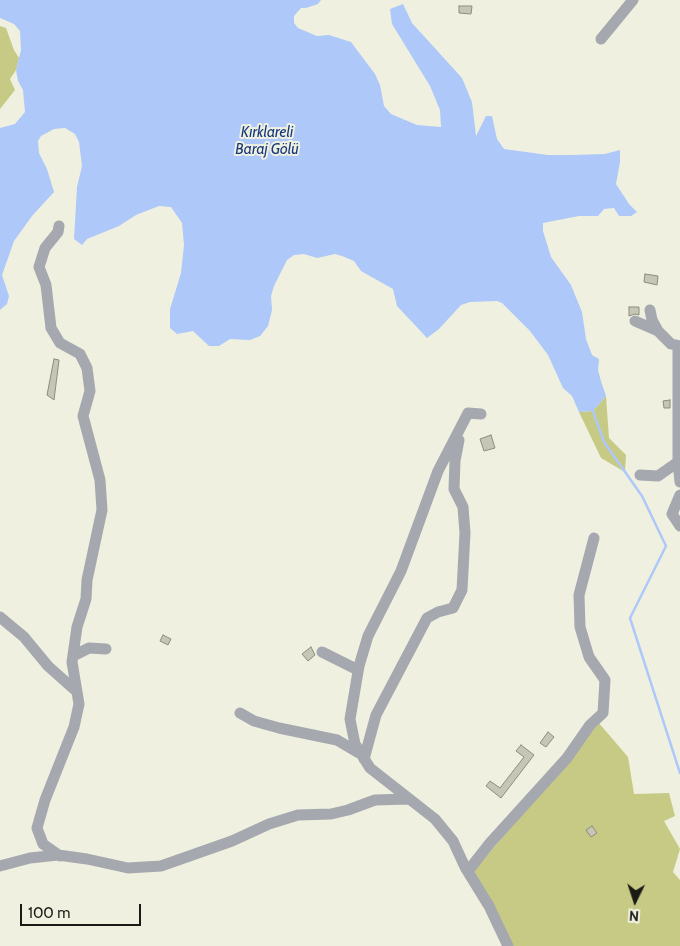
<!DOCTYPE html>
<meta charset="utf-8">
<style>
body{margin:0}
#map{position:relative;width:680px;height:946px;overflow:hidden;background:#eff0e0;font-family:Cabin,sans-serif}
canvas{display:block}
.north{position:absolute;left:610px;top:876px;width:50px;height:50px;-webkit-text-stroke:4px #eff0e0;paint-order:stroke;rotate:184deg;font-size:14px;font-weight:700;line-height:20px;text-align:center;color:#1b1b16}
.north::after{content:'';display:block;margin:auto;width:18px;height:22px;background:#1b1b16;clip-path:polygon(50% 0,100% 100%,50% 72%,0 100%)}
.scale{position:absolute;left:20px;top:904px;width:121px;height:22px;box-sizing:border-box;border:2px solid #1b1b16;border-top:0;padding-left:6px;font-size:15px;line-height:18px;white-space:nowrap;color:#1b1b16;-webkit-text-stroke:4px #eff0e0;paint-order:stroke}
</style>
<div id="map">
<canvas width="680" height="946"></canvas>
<div class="north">N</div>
<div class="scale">100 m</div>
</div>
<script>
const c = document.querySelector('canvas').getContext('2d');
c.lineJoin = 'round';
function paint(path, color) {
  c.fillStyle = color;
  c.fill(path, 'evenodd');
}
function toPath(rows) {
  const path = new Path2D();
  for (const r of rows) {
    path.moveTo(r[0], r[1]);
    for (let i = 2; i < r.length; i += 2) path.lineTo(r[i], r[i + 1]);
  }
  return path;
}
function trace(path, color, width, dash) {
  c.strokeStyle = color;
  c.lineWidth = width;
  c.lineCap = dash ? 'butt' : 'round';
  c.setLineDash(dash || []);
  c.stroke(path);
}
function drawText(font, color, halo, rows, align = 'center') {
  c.font = font + ' Cabin,sans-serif';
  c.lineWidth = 4;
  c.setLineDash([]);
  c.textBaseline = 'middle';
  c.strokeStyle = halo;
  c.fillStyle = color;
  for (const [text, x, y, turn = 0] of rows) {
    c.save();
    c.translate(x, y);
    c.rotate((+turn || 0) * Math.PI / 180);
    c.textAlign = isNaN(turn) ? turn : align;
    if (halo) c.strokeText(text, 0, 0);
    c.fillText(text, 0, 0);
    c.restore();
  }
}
const green = toPath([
 [0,26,6,28,14,50,19,58,16,70,10,79,15,90,0,109],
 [606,396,609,438,626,455,625,472,601,458,579,412,593,411],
 [598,722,628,757,634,794,669,793,675,816,664,821,680,849,673,872,680,880,680,946,512,946,474,871]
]);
const water = toPath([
 [0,0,321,0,318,4,306,8,301,8,294,16,294,23,298,28,317,36,329,35,351,42,375,74,380,85,384,106,391,114,417,125,441,127,440,110,430,86,392,24,390,9,403,4,412,23,462,78,472,102,476,136,486,116,492,116,497,139,504,149,548,155,571,155,605,154,620,150,620,162,616,184,629,204,637,212,631,216,619,216,614,208,604,209,598,216,579,216,543,223,543,231,551,257,571,285,582,312,586,339,592,355,599,359,598,370,601,381,606,396,593,411,579,412,572,396,563,388,548,355,530,331,502,303,497,301,470,302,461,305,439,329,427,338,397,306,393,289,361,271,354,261,342,256,335,254,317,258,304,254,294,255,287,260,274,286,271,296,272,310,268,326,260,336,250,340,230,339,219,346,209,346,193,331,177,334,170,328,170,309,181,273,184,245,182,223,171,207,159,206,136,215,119,226,87,239,82,245,74,239,77,187,82,166,79,142,75,134,65,128,54,129,41,136,38,141,39,153,47,169,54,192,32,216,14,241,2,275,9,296,7,304,0,310,0,128,15,124,25,112,23,90,18,81,16,70,21,50,20,31,14,24,0,18]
]);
const stream = toPath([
 [593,411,604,442,642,496,666,546,630,618,680,773]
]);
const building = toPath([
 [459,6,472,6,471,14,459,13,459,6],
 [645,274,658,276,657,285,644,282,645,274],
 [629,307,639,307,639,315,635,314,629,316,629,307],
 [54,359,59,360,54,400,47,395,54,359],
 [670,400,670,408,664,408,663,401,670,400],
 [491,435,495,448,484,451,480,439,491,435],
 [163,635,171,639,168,645,160,641,163,635],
 [311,647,315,655,308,661,302,654,311,647],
 [548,732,554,737,546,747,540,743,548,732],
 [521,745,534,755,501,798,486,786,490,781,500,788,524,757,516,751,521,745],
 [592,826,597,833,591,837,586,830,592,826]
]);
const minor = toPath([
 [601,39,633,0],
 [59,226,58,232,45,248,39,267,46,285,51,328,60,343,80,354,87,368,90,391,83,416,100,480,102,510,87,580,86,599,77,627,72,662,79,704,74,727,45,800,37,828,43,844,60,856],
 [650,310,652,320,658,331],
 [635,321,658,331,671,344,680,346],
 [678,346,678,462,680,482],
 [481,414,468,413,438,471,401,571,368,636,359,666,350,719,355,744,370,768,435,819,453,841,465,867,489,906,508,946],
 [640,475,658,476,678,462],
 [680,495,672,514,680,526],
 [0,617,24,637,48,666,76,691],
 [322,652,358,670],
 [73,656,89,648,106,649],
 [240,713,254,721,279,728,337,740,359,753],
 [364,759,376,715,427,618,438,612,453,608,462,590,465,533,463,507,454,489,455,461,459,440],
 [0,866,30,858,58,855,87,859,128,868,161,866,232,841,269,824,298,815,331,814,348,810,375,800,408,799],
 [468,871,490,843,567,758,590,725,603,713,605,680,589,657,580,627,579,595,594,538]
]);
const waterNames = [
 ["Kırklareli",267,133],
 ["Baraj Gölü",267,150]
];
paint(green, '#c7ca85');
paint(water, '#aec8f9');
trace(stream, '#aec8f9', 2.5);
paint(building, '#c5c6b6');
trace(building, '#8c8d7e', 1);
trace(minor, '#a5a8ae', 11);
drawText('italic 15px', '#15377b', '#eff0e0', waterNames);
</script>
